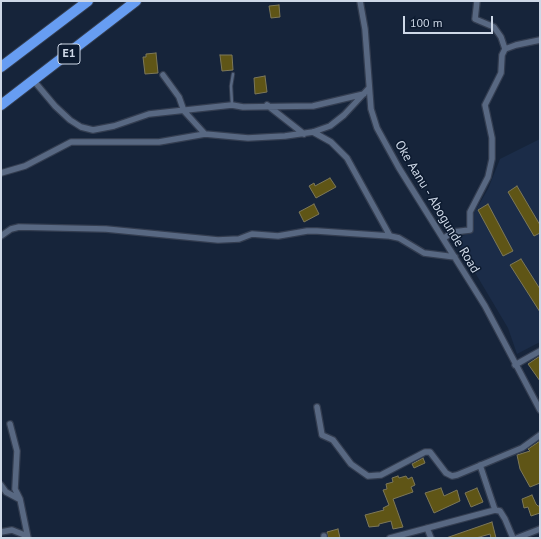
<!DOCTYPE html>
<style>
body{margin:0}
#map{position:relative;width:541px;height:539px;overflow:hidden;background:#16243a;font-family:"PT Sans",sans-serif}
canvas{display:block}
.frame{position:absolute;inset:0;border:2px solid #ced8e7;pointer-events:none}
.scale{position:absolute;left:403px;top:16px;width:90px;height:18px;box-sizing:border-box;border:2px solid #ced8e7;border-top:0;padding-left:5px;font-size:12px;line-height:14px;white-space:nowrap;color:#ced8e7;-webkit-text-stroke:3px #0c1a2f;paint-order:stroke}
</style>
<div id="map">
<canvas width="541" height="539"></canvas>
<div class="frame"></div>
<div class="scale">100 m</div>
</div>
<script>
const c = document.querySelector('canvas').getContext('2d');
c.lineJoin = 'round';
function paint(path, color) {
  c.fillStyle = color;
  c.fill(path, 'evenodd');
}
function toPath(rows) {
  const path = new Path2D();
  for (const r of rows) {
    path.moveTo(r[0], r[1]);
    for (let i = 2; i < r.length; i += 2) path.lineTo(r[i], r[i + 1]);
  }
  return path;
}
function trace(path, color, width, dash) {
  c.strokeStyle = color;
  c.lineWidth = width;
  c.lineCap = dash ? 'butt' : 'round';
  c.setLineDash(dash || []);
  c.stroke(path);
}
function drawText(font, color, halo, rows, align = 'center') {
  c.font = font + ' "PT Sans",sans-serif';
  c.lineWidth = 3;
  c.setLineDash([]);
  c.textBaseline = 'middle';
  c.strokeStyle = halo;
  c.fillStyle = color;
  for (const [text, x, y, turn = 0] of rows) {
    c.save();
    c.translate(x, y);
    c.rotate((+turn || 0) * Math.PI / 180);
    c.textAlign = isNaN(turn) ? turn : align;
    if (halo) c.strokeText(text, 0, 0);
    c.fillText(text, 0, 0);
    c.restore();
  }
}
const built = toPath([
 [540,139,540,342,517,354,508,328,455,239,472,232,474,213,488,189,500,159]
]);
const building = toPath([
 [279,5,280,17,271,18,269,6,279,5],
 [156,53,158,73,145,74,143,57,146,57,146,54,156,53],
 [220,55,232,55,233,70,222,71,220,55],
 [265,76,267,92,255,94,254,78,265,76],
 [330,178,336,187,316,198,309,186,314,183,315,186,330,178],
 [517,186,540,225,540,233,534,236,508,192,517,186],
 [314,204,319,214,304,222,299,212,314,204],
 [488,204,513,251,503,256,478,210,488,204],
 [521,259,540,289,540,312,510,265,521,259],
 [540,356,540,381,528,364,540,356],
 [540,441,540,483,530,487,520,469,517,455,530,451,528,449,540,441],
 [423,458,425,463,414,468,412,464,423,458],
 [398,476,399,478,406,476,408,479,412,477,415,485,411,487,413,492,393,499,403,527,393,529,391,521,379,524,379,526,369,527,365,515,384,510,383,508,389,505,383,490,387,489,386,484,393,482,392,478,398,476],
 [441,488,444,496,457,490,460,501,434,513,425,493,441,488],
 [477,488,483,502,471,507,465,493,477,488],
 [532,495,536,504,538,506,540,506,540,513,531,516,528,507,524,508,522,499,532,495],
 [492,522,496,538,491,538,490,534,476,538,446,538,492,522],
 [338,529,340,538,328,538,327,532,338,529]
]);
const service = toPath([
 [232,104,231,86,233,74]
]);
const minor = toPath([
 [360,1,365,29,371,109,377,128,399,168,485,306,540,410],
 [477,1,475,19,494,27,501,37,505,49],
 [163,75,179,97,184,111,205,134],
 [34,81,55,106,70,120,81,127,93,130,114,126,149,114,232,105,243,107,313,106,364,94],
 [267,105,304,134],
 [313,132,331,142,347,158,390,236],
 [1,173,25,166,71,142,159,142,205,134,248,138,285,136,313,132,330,126,344,115,369,88],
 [1,236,11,229,19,227,106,229,218,240,239,239,252,234,278,236,307,231,317,231,390,236,399,238,424,253,455,257],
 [444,238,453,232,470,230,470,212,488,177,492,159,492,138,485,105,501,73,502,55,505,49,516,45,540,40],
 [515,365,540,351],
 [317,407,322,435,333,440,351,464,368,476,381,475,425,452,430,452,446,473,452,476,457,475,522,448,540,435],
 [10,424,17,451,15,489,20,499,28,538],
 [480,465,495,510],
 [1,485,6,492,19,499],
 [427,528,431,538],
 [1,532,12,530,27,536],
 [324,536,324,538],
 [390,538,495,510,500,511,505,519,513,538],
 [517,538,540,529]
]);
const motorway = toPath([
 [1,67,88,1],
 [1,105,136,1]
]);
const shields = [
 [69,54,22]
];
const shieldNames = [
 ["E1",69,54]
];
const streetNames = [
 ["Oke Aanu - Abogunde Road",437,207,59]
];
paint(built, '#1b2c48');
paint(building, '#5f5516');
trace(building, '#7d7859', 1);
trace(service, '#333d50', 4.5);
trace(minor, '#333d50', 8);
trace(motorway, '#333d50', 12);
trace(service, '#586882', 2.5);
trace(minor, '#586882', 5.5);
trace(motorway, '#679df2', 10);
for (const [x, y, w] of shields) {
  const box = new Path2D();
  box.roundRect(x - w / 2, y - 10, w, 20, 3);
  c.fillStyle = '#0c1a2f';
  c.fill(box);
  trace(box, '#ced8e7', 1);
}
drawText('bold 12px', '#ced8e7', null, shieldNames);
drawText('13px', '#ced8e7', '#0c1a2f', streetNames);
</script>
